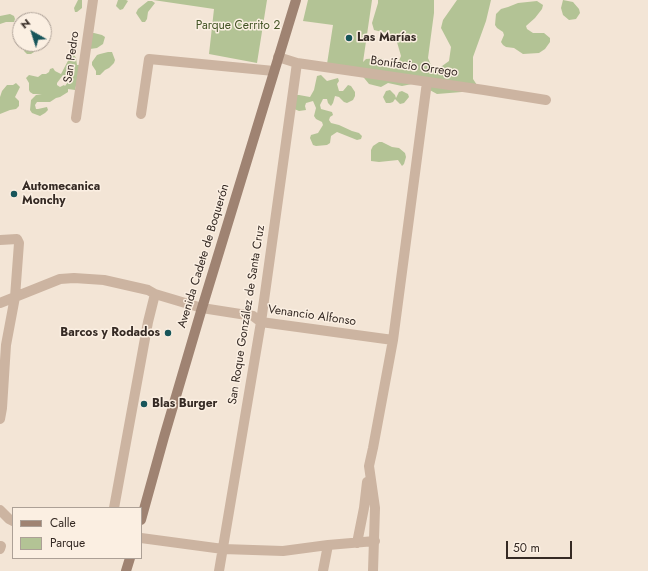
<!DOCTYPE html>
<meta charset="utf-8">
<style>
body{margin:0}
#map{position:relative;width:648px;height:571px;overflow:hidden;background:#f3e5d6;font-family:Jost,sans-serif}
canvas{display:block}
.legend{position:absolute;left:12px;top:507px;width:130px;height:52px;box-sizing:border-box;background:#fbefe2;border:1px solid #aca096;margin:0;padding:5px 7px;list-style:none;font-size:12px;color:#352a24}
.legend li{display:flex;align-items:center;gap:8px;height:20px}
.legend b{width:20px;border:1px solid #aca096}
.north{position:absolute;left:12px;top:12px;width:40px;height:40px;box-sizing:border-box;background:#fbefe2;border:1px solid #aca096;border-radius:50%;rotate:321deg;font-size:11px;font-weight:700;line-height:16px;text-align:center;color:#352a24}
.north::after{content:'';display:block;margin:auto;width:14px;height:18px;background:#17555a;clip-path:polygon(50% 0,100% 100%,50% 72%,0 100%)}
.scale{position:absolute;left:506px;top:541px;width:66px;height:18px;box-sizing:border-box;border:2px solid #352a24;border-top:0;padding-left:5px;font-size:12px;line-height:14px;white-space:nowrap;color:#352a24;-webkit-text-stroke:3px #fbefe2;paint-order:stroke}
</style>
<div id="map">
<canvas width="648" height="571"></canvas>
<ul class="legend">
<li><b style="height:5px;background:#9f8372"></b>Calle</li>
<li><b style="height:11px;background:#b3c395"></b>Parque</li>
</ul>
<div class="north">N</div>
<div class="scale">50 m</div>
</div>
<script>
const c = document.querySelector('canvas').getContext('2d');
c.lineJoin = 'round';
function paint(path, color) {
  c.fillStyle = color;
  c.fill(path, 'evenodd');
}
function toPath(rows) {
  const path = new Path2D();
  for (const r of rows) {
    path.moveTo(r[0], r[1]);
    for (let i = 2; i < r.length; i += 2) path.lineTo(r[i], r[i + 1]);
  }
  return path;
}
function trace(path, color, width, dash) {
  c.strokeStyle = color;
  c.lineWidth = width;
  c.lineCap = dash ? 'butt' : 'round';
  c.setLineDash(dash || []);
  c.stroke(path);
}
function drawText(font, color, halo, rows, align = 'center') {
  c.font = font + ' Jost,sans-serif';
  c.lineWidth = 3;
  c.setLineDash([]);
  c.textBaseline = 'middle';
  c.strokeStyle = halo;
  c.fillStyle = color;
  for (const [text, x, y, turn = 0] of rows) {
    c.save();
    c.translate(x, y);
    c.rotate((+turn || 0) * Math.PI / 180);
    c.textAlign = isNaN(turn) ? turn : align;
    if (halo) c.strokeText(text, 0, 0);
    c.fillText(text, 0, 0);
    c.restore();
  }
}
const green = toPath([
 [78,0,82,0,82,8,77,12,75,12,74,8],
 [118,0,126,0,128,1,123,9,120,10,116,6],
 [153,0,267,0,257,63,209,54,214,9],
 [308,0,372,0,363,62,366,59,381,58,395,65,398,63,401,56,395,35,374,30,372,23,378,3,378,0,434,0,434,13,428,58,431,65,438,69,449,61,451,47,441,28,443,20,457,0,491,0,486,21,473,57,473,79,477,85,474,91,437,94,417,83,402,86,388,83,381,87,369,84,360,73,327,64,333,25,303,21],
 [563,0,573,2,579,9,580,13,576,19,569,20,563,15,561,8],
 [148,1,152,1,155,3,148,12,147,19,145,22,142,22,136,13,138,9],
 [537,1,543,5,542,9,535,18,526,26,527,29,533,33,544,33,550,38,550,42,545,49,539,53,523,54,514,48,506,47,503,45,501,42,504,35,503,32,497,28,495,25,496,14,501,9,508,7,518,3],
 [10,14,14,16,15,19,14,22,6,22,0,24,0,16],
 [91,33,94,33,102,35,105,37,103,44,97,48,90,49],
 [29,46,33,46,36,48,34,52,31,54,27,54,24,51,26,47],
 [108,52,112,52,115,60,114,63,109,68,105,70,100,75,96,75,96,71,92,65,92,62,97,55,100,54],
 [72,55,74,55,76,58,77,65,81,65,75,90,68,89,68,92,60,97,56,98,50,102,37,102,35,105,36,109,38,109,47,107,48,110,45,113,40,116,32,113,30,110,31,100,36,95,42,94,33,94,30,92,29,90,29,83,26,78,29,75,38,77,42,74,46,74,49,72,50,69,53,68,55,71,61,74,70,57],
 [63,75,66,76,68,82,65,86,64,85,60,87,57,85,57,83],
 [321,75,327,81,338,78,339,81,337,84,339,91,343,91,348,85,351,86,355,92,355,96,353,100,347,103,344,102,339,97,335,96,333,103,331,106,328,103,327,99,323,99,320,105,321,109,332,112,333,115,330,117,329,120,331,123,339,125,352,131,359,133,362,136,361,139,357,140,337,132,331,136,330,143,327,145,316,146,313,145,310,138,311,135,318,133,323,125,322,122,316,119,314,116,316,108,313,101,306,103,305,106,306,110,299,111,292,108,295,95,299,95,310,97,314,90,317,76],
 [16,83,20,87,15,97,19,101,19,106,16,109,10,110,0,114,0,97,2,91,7,85,13,85],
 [390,90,395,95,396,98,399,92,402,91,408,94,409,97,404,103,400,104,395,99,393,102,390,103,386,103,383,97,386,91],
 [379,142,382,142,392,147,399,148,405,153,406,157,404,164,402,166,398,160,379,162,371,161,371,150,373,146]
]);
const street = toPath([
 [278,57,297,63,484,90,546,100],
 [141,114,149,59,274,71],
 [76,118,93,0],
 [0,240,17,239,19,243,15,297,6,345,2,408,0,419],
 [0,303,60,279,74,278,104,280,148,290,155,294,202,308,253,316,261,322,393,340],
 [114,508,148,322,155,294],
 [0,510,9,519,13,521],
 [141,538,223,549,283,551,328,545,375,541],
 [357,543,364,508,367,482],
 [0,549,1,546],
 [219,571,261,322,297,63],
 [323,571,328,545],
 [373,571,375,508,369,466,373,448,393,340,427,82]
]);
const secondary = toPath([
 [141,520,164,437,202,308,296,0],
 [126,571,130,558]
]);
const markers = [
 [349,38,4,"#17555a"],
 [14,194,4,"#17555a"],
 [168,333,4,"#17555a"],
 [144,404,4,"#17555a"]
];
const parkNames = [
 ["Parque Cerrito 2",238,26]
];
const poiNames = [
 ["Las Marías",357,38],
 ["Automecanica",22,187],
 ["Monchy",22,201],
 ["Barcos y Rodados",160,333,"right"],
 ["Blas Burger",152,404]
];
const streetNames = [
 ["San Pedro",72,57,-82],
 ["Bonifacio Orrego",414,67,8],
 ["Avenida Cadete de Boquerón",204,256,-73],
 ["San Roque González de Santa Cruz",247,315,-81],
 ["Venancio Alfonso",312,316,8]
];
paint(green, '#b3c395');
trace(street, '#ccb4a1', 10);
trace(secondary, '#9f8372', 10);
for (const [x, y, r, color] of markers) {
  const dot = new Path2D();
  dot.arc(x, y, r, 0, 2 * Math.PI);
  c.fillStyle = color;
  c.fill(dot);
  trace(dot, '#fbefe2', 1.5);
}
drawText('12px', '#445526', '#fbefe2', parkNames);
drawText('bold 12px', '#352a24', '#fbefe2', poiNames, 'left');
drawText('12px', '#352a24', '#fbefe2', streetNames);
</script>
